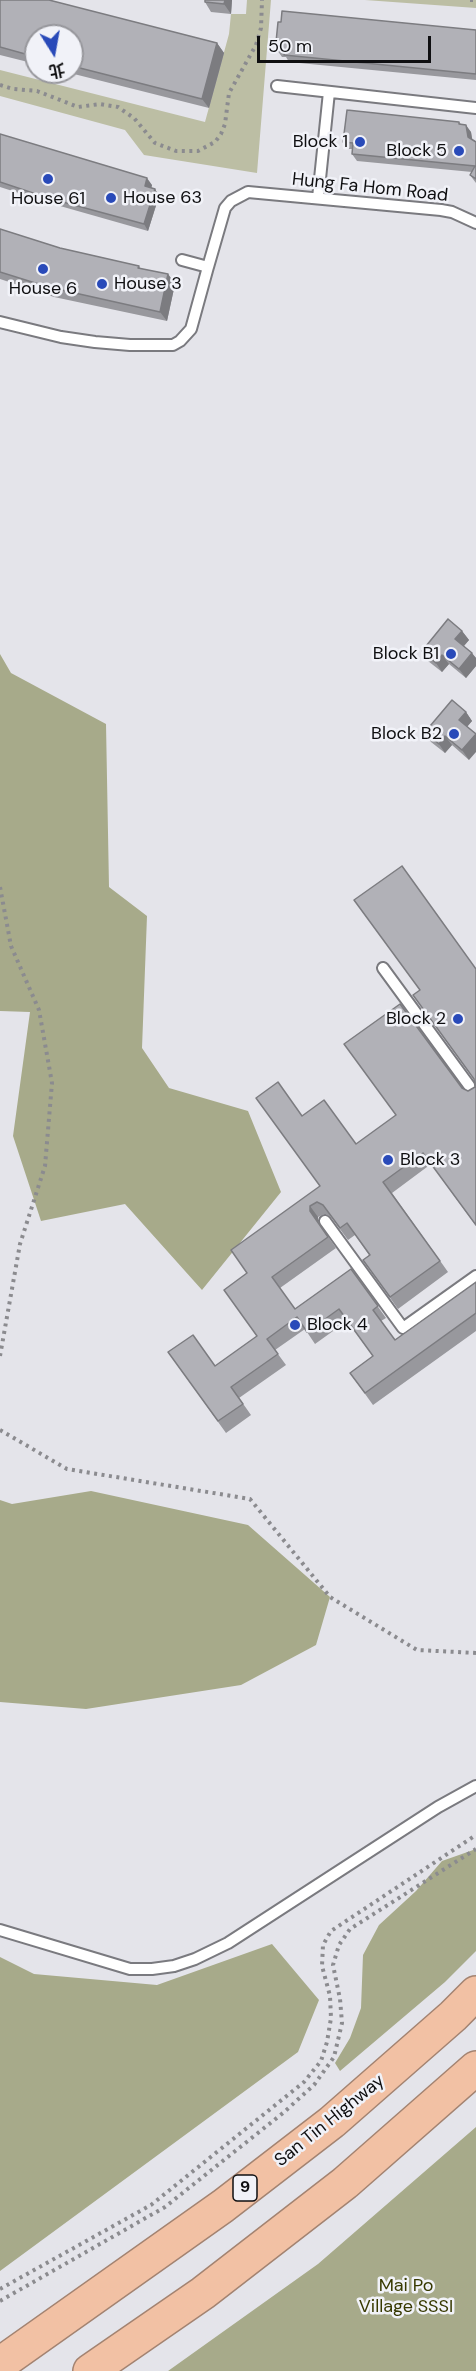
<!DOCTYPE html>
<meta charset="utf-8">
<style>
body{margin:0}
#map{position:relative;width:476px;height:2371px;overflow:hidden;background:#e4e4ea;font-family:"DM Sans","Noto Sans TC",sans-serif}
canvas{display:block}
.north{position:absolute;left:24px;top:24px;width:60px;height:60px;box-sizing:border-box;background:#f1f2f8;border:2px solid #97979c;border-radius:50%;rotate:169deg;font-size:16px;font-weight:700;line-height:24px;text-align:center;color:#0f0f11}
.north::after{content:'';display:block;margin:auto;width:21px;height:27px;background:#294ab9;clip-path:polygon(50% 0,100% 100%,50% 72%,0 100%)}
.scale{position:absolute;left:257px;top:36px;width:174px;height:27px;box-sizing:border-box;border:3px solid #0f0f11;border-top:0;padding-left:8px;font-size:18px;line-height:21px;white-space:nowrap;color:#0f0f11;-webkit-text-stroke:4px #f1f2f8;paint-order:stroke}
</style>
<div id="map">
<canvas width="476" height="2371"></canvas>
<div class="north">北</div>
<div class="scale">50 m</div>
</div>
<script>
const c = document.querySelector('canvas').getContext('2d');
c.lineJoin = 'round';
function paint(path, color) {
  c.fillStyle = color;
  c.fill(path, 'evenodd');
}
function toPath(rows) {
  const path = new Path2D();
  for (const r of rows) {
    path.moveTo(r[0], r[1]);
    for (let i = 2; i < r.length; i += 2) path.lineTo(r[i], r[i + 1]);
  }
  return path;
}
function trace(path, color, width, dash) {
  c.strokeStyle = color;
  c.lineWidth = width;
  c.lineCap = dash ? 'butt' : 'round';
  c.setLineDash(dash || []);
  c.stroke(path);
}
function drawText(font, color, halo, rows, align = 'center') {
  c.font = font + ' "DM Sans",sans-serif';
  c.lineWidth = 5;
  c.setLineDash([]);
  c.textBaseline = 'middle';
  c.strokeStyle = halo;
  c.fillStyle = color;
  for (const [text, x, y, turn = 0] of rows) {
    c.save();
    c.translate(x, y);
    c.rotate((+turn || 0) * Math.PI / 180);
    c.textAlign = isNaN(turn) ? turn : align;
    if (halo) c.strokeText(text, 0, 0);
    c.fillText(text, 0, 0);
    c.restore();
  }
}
const green = toPath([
 [247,0,271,0,257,173,144,155,125,130,0,96,0,70,205,122,229,34,231,14,246,14],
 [365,0,476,0,476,8]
]);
const forest = toPath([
 [0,654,11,673,106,724,109,887,147,916,142,1048,169,1088,248,1111,281,1192,202,1290,125,1204,41,1221,13,1136,30,1012,0,1011],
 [91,1491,248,1525,330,1597,316,1645,241,1685,86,1709,0,1702,0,1500,12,1504],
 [476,1849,476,1951,445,1982,340,2071,335,2063,350,2038,361,2008,363,1955,379,1925,416,1891,442,1861],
 [272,1944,319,2000,298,2052,0,2271,0,1957,34,1974,157,1985],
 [476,2127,476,2371,168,2371,318,2264]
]);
const path = toPath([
 [470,0,473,0],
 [0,85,13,89,37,91,78,107,100,104,118,107,134,118,155,143,176,151,198,151,215,142,221,134,225,124,229,93,256,45,261,28,262,0],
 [0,887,11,946,39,1010,52,1083,45,1166,20,1244,0,1356],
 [0,1430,67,1469,250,1499,330,1597,417,1650,476,1653],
 [0,2289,151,2205,304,2082,321,2061,327,2042,331,2018,330,1996,322,1966,323,1945,331,1931,476,1835],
 [0,2301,165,2207,283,2113,314,2085,334,2057,342,2023,340,1999,333,1965,339,1945,350,1929,476,1849]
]);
const lane = toPath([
 [277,86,476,108],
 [318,198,329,92],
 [182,260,208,267,225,208,231,201,248,192,441,210,452,212,476,223],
 [0,322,61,337,95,342,130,345,173,345,180,341,191,329,208,267],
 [383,968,476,1095],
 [325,1221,403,1328,476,1276],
 [0,1930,130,1969,152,1969,174,1966,195,1959,228,1943,438,1807,476,1786]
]);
const highway = toPath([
 [0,2364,223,2206,332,2122,453,2016,476,1993],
 [90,2371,203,2293,345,2183,476,2068]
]);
const wall = toPath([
 [0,0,217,43,224,53,209,108,66,72,72,72,72,36,36,36,36,64,0,55],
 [205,0,232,0,231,14,211,12,205,2],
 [476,30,476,80,289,62,286,57,282,57,277,50,278,45,276,42],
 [459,122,462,125,471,132,472,140,476,142,476,183,470,175,472,172,357,161,352,154,352,149,348,149,343,142],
 [0,134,152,185,151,188,155,189,159,196,148,231,53,204,0,187],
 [0,229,60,248,139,266,141,269,168,274,175,284,167,321,54,297,0,279],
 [462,631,469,640,464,646,476,658,476,666,466,678,449,664,442,672,428,661,422,651],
 [466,712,472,721,467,727,469,760,452,745,445,753,431,742,425,732],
 [476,969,476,1226,431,1164,392,1193,448,1272,398,1309,363,1260,369,1255,355,1235,348,1240,331,1217,325,1214,318,1217,318,1222,336,1248,280,1288,295,1309,351,1269,386,1318,381,1321,395,1340,476,1282,476,1331,373,1405,350,1373,373,1356,347,1321,315,1344,305,1329,275,1350,286,1365,239,1398,251,1415,226,1433,168,1352,215,1366,257,1336,247,1273,320,1186,302,1116,356,1144,462,1088,468,1091,475,1087]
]);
const shadedWall = toPath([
 [225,0,232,0,231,14,224,4],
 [217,43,224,53,209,108,202,99],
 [466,125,471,132,473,144,468,137],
 [147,178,152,185,150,193,145,186],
 [155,189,159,196,148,231,144,224],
 [168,274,175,284,167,321,160,312],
 [462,631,469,640,462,648,455,639],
 [472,653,476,658,476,666,466,678,459,669],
 [442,655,449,664,442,672,436,663],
 [466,712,472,721,465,729,459,720],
 [476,734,476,752,469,760,462,750],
 [445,736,452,745,445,753,439,744],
 [310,1206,318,1217,318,1222,336,1248,310,1211]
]);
const building = toPath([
 [0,0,49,0,217,43,202,99,72,66,72,36,36,36,36,57,0,47,0,0],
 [205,0,225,0,224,4,205,2,205,0],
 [282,11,476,30,476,74,284,55,285,51,277,50,278,42,276,42,278,22,281,22,282,11],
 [347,110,459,122,459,124,466,125,468,137,476,142,476,179,470,175,475,166,352,154,353,143,343,142,347,110],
 [0,134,147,178,145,186,155,189,144,224,48,198,0,182,0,134],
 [0,229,60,248,139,266,138,268,168,274,160,312,48,287,0,272,0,229],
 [448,619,462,631,455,639,472,653,459,669,442,655,436,663,422,651,448,619],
 [452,700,466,712,459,720,476,734,462,750,445,736,439,744,425,732,452,700],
 [402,866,476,969,476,1225,423,1153,383,1182,440,1261,390,1297,363,1260,370,1255,347,1223,340,1228,323,1205,317,1202,310,1206,310,1211,328,1237,272,1277,295,1309,351,1269,378,1306,373,1310,395,1340,476,1282,476,1313,365,1393,350,1373,373,1356,339,1309,307,1332,297,1317,267,1339,278,1354,231,1387,243,1404,218,1421,168,1352,193,1335,215,1366,257,1336,224,1290,247,1273,231,1250,320,1186,256,1098,278,1082,302,1116,324,1100,356,1144,396,1115,344,1044,400,1004,462,1088,468,1091,475,1087,474,1079,413,995,420,990,354,900,402,866]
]);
const markers = [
 [360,142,6,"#294ab9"],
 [459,151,6,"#294ab9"],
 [48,179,6,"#294ab9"],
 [111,198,6,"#294ab9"],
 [43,269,6,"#294ab9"],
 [102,284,6,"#294ab9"],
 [451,654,6,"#294ab9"],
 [454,734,6,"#294ab9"],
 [458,1019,6,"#294ab9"],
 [388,1160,6,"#294ab9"],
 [295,1325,6,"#294ab9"]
];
const shields = [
 [245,2188,24]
];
const shieldNames = [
 ["9",245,2188]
];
const poiNames = [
 ["Block 1",348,142],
 ["Block 5",447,151],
 ["House 63",123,198,"left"],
 ["House 61",48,199,"center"],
 ["House 3",114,284,"left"],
 ["House 6",43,289,"center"],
 ["Block B1",439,654],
 ["Block B2",442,734],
 ["Block 2",446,1019],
 ["Block 3",400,1160,"left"],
 ["Block 4",307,1325,"left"]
];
const streetNames = [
 ["Hung Fa Hom Road",370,188,6],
 ["San Tin Highway",330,2121,-39]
];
const parkNames = [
 ["Mai Po",406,2286],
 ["Village SSSI",406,2307]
];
paint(green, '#bcbea4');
paint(forest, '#a7aa8a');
trace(lane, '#7a7a7f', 14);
trace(highway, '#a38371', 36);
trace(path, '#8b8b8f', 4, [3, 4.5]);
trace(lane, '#fff', 10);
trace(highway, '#f2c1a4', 33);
paint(wall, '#98989d');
paint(shadedWall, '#7c7c80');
paint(building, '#b1b1b7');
trace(building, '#7c7c80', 1.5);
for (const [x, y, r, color] of markers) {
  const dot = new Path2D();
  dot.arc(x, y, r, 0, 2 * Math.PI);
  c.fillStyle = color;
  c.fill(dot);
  trace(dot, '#f1f2f8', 2);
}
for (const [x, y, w] of shields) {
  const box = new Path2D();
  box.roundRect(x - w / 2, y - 13, w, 26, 4.5);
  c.fillStyle = '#f1f2f8';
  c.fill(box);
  trace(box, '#0f0f11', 1.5);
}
drawText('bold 16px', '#0f0f11', null, shieldNames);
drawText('18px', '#0f0f11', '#f1f2f8', poiNames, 'right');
drawText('18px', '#0f0f11', '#f1f2f8', streetNames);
drawText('18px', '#373900', '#f1f2f8', parkNames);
</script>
